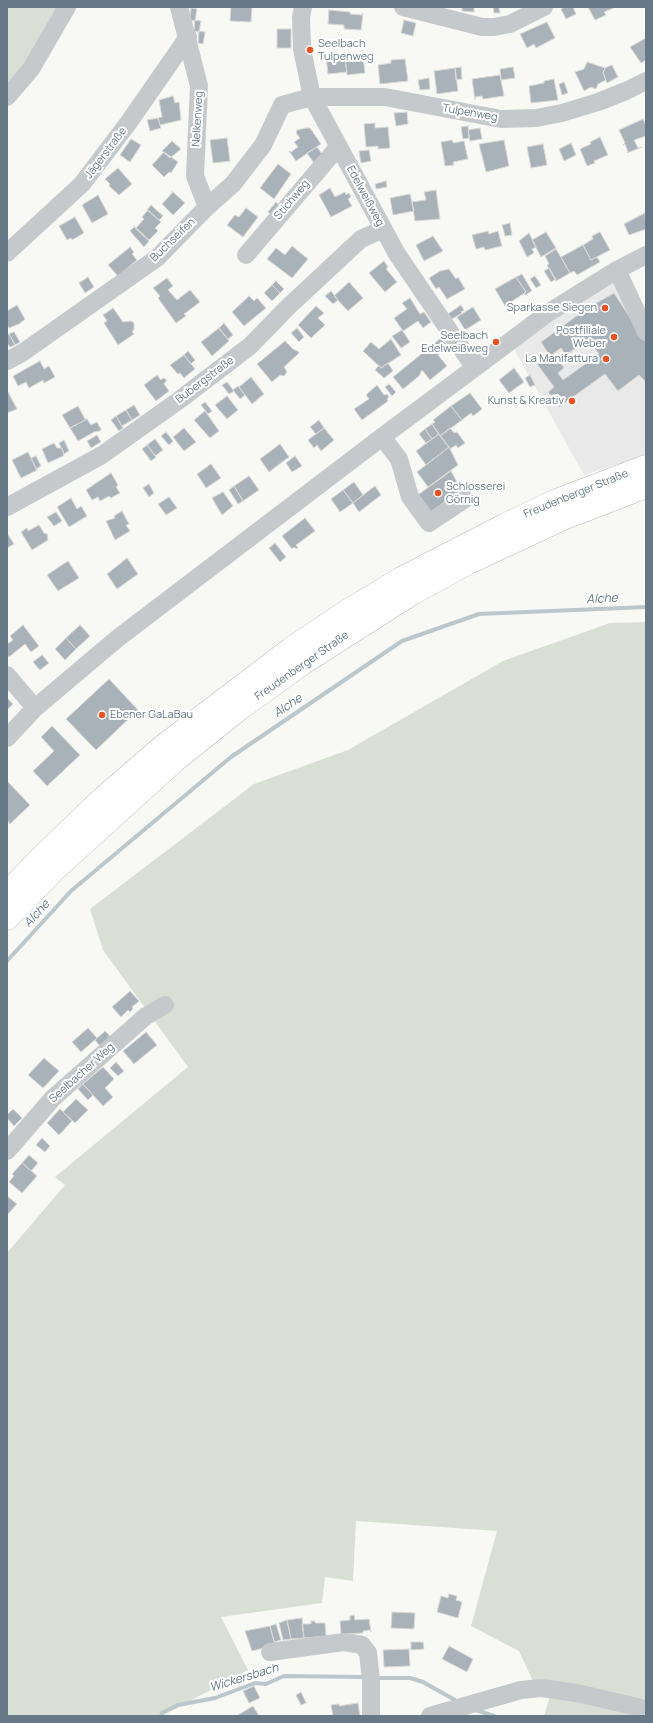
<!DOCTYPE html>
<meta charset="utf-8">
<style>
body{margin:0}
#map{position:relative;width:653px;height:1723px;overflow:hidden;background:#f8f8f4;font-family:Manrope,sans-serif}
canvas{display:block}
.frame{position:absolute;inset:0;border:8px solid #667886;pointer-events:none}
</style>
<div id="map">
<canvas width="653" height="1723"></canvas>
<div class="frame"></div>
</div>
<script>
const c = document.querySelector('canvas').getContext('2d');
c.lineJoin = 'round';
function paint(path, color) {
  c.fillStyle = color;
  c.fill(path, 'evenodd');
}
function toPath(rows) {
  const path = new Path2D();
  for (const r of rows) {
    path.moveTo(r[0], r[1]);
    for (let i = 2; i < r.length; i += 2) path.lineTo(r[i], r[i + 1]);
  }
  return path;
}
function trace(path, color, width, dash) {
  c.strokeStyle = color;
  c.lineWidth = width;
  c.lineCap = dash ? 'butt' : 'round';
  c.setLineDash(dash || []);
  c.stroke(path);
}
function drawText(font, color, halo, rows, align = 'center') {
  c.font = font + ' Manrope,sans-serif';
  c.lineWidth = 4;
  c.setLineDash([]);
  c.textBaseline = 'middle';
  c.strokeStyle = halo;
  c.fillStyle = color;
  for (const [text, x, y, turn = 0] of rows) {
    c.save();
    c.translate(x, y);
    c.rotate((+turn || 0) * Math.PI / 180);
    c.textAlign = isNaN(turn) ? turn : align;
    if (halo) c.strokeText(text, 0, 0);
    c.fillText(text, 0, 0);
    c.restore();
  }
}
const built = toPath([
 [629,275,646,312,646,455,584,475,514,349,575,305]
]);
const green = toPath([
 [7,7,71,7,7,99],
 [646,622,646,1716,544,1716,551,1693,533,1681,519,1651,471,1626,497,1531,356,1521,353,1581,325,1577,322,1603,221,1617,248,1670,162,1716,7,1716,7,1253,65,1185,55,1177,188,1067,103,950,90,909,254,784,348,750,503,661,610,623]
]);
const stream = toPath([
 [7,961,71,891,231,757,402,641,479,614,646,607],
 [377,1678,410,1678,423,1682,455,1700],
 [476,1710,494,1716],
 [161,1716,162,1713,178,1705,215,1698,255,1683,266,1684,284,1676,362,1677]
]);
const building = toPath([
 [231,7,252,7,251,22,230,21,231,7],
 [462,7,474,7,474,12,462,11,462,7],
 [493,7,499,7,500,13,494,13,493,7],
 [565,7,573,7,576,14,566,19,561,9,565,7],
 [588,7,616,7,604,12,606,15,595,20,588,7],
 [191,8,197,9,195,21,190,20,191,8],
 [329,10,350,12,350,14,362,15,363,13,361,30,344,29,344,25,328,24,329,10],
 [195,20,201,21,199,32,194,31,195,20],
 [404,20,416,23,413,36,401,33,404,20],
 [547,22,555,38,536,48,534,44,527,48,520,34,547,22],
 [277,29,291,29,291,48,277,48,277,29],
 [199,31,205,32,203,44,198,43,199,31],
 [646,38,646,60,641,63,630,47,646,38],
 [344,53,347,72,328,74,326,56,344,53],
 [363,56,365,73,347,75,345,58,363,56],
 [405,59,408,81,380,84,378,65,391,63,391,60,405,59],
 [587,62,605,68,603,73,606,80,598,84,596,89,591,87,584,91,575,72,584,69,587,62],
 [612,65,618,77,607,83,603,73,605,68,612,65],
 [461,67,462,79,456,80,455,68,461,67],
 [513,67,515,78,501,80,500,69,513,67],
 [455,68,458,91,437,94,434,71,455,68],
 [500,75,504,96,483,99,482,96,475,97,475,100,472,79,500,75],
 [429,78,430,89,420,90,418,80,429,78],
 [554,79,558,100,531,103,529,86,544,83,544,81,554,79],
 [564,82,568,93,562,95,559,84,564,82],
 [173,96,175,103,179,102,181,120,160,125,158,118,162,117,159,100,173,96],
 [407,112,408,124,396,126,394,113,407,112],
 [158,118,161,128,150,131,147,120,158,118],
 [643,119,646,126,646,136,634,140,638,148,642,147,627,153,628,152,625,144,623,145,625,143,619,130,643,119],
 [375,123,375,128,388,127,390,148,378,149,378,146,366,147,364,124,375,123],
 [468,126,469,138,463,139,461,127,468,126],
 [306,128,310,128,321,144,296,161,289,151,291,152,298,147,294,142,300,138,296,133,297,130,306,128],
 [480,128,482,139,470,141,468,130,480,128],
 [600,137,608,155,594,161,595,163,587,166,580,149,591,144,590,142,600,137],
 [227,138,230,161,213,163,210,140,227,138],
 [131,139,141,145,130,162,120,155,131,139],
 [452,140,453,143,464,141,468,159,453,162,454,165,445,166,441,142,452,140],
 [504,140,509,166,486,172,479,144,504,140],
 [172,141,181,149,170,158,162,151,172,141],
 [571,143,576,155,564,161,559,149,571,143],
 [543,144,547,165,531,168,527,147,543,144],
 [317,147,324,157,316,166,307,153,317,147],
 [369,150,371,161,361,163,359,151,369,150],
 [164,152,178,162,171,173,169,172,164,177,152,165,164,152],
 [278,164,291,174,274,199,260,188,278,164],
 [118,168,132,184,119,195,109,186,110,184,105,179,118,168],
 [386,181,387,187,376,189,375,184,386,181],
 [330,188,335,197,345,192,346,195,349,193,351,197,348,199,352,206,331,217,319,195,330,188],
 [436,190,440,219,415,221,412,202,426,200,424,192,436,190],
 [172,191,185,203,173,215,162,204,173,192,172,191],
 [410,194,414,211,393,215,390,198,410,194],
 [98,195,108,214,92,223,82,205,98,195],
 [276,202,281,207,273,216,268,212,276,202],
 [151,205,163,216,159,220,147,210,151,205],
 [246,208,258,217,243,237,227,225,235,215,239,217,246,208],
 [148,210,161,222,155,228,158,231,149,240,133,225,136,228,144,219,142,217,148,210],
 [645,213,646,229,629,235,624,224,645,213],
 [75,217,84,233,72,240,71,238,67,240,59,226,75,217],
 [510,223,512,235,505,236,502,225,510,223],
 [134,227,149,241,144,247,130,231,134,227],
 [488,231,489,234,498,231,502,246,485,250,484,247,476,249,472,235,488,231],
 [546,232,556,248,541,257,532,240,546,232],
 [600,232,610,250,591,260,583,245,593,239,592,236,600,232],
 [529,233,536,247,532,249,534,253,527,257,519,241,529,233],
 [433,236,443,251,424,261,416,245,433,236],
 [583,245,591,260,597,257,600,262,577,275,574,271,570,273,561,257,583,245],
 [292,246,308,259,292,278,267,259,276,248,285,255,292,246],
 [130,247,134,252,132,254,137,260,118,276,108,265,130,247],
 [556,249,570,273,556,281,547,265,549,264,545,256,556,249],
 [384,261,388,267,386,269,397,282,385,292,369,273,384,261],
 [549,268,556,279,551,282,544,271,549,268],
 [449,269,456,279,458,277,465,289,447,299,439,287,436,289,429,278,440,271,449,269],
 [522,274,532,291,525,295,524,293,526,292,516,277,522,274],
 [535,276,541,285,536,288,530,279,535,276],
 [88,277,94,287,85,293,79,283,88,277],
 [516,277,526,292,505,306,495,289,516,277],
 [167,278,173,286,168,290,177,300,190,290,200,302,184,314,186,316,176,323,158,298,160,296,153,288,167,278],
 [276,281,284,289,280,293,272,285,276,281],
 [349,282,363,298,348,311,334,296,349,282],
 [272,285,280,293,272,301,264,293,272,285],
 [331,291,338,300,333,304,325,296,331,291],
 [614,293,646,342,646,382,639,375,618,391,605,374,559,407,548,392,554,387,537,364,546,357,550,362,557,358,564,368,558,373,563,380,599,354,588,339,566,355,561,348,550,356,541,342,586,309,614,293],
 [249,296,254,301,257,298,266,308,244,326,232,312,249,296],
 [410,298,420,314,424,312,431,322,423,328,418,321,403,331,394,318,407,309,402,303,410,298],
 [17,305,25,319,19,324,9,328,7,325,7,311,17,305],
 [461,305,464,310,461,312,462,313,452,319,448,314,461,305],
 [316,306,324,313,318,318,325,325,311,338,298,325,316,306],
 [473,307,481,320,465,330,457,317,473,307],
 [113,308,123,322,131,321,134,323,134,329,132,332,134,334,118,345,104,323,107,321,103,315,113,308],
 [224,323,233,335,228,339,219,328,224,323],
 [219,328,229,341,212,356,201,342,219,328],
 [297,328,304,337,299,342,291,333,297,328],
 [402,330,410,342,401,348,392,336,402,330],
 [14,332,20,342,15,345,9,334,14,332],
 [9,334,15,345,10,347,7,343,7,336,9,334],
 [441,338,448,347,438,355,447,366,430,380,422,370,419,376,403,389,393,377,441,338],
 [391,339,401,355,381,368,363,351,371,342,379,349,391,339],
 [285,341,293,349,299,352,298,354,284,367,287,372,284,376,280,375,272,382,257,364,285,341],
 [188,351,195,360,191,364,184,355,188,351],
 [184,355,195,369,184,378,180,373,178,374,170,365,184,355],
 [40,361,44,369,49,366,55,377,44,383,43,380,29,388,26,382,18,386,13,376,40,361],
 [388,363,393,371,384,378,375,370,379,365,381,368,388,363],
 [514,368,524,382,509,393,499,380,514,368],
 [157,375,161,380,163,378,167,380,164,384,169,391,156,401,144,385,157,375],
 [530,375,535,385,530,387,525,378,530,375],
 [251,377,264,394,252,404,239,387,251,377],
 [227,382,234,391,229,394,222,385,227,382],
 [389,384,396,392,392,396,385,387,389,384],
 [377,385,384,395,387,394,389,397,387,399,388,401,362,420,354,409,369,399,366,395,377,385],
 [238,386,245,395,240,399,233,390,238,386],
 [8,392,17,409,7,413,7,393,8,392],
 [470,393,482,409,473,416,471,413,462,420,451,406,470,393],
 [227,396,238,410,227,419,215,405,227,396],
 [205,402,212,411,208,414,201,405,205,402],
 [134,405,140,415,132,420,126,410,134,405],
 [78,406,85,419,87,419,70,428,62,415,78,406],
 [451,406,462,420,440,436,432,424,435,422,433,420,451,406],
 [126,410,132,420,122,426,116,416,126,410],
 [205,411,219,431,210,438,194,420,205,411],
 [116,416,123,428,119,431,111,420,116,416],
 [87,419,91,425,97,422,101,429,100,431,94,432,78,441,70,428,87,419],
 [319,420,324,428,316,434,310,427,319,420],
 [432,424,439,434,432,439,425,429,432,424],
 [184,428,196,442,184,451,173,437,184,428],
 [324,428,334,440,321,451,317,445,314,448,308,440,324,428],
 [450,428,454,433,457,432,465,443,458,448,456,445,450,449,440,436,450,428],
 [425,429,432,439,426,443,419,434,425,429],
 [166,432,173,441,169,445,161,436,166,432],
 [439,434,449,447,426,465,416,451,439,434],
 [97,435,101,442,91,448,87,441,97,435],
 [155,439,163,450,155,456,147,445,155,439],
 [64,440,69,451,64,454,59,443,64,440],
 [54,443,57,448,62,448,64,454,63,456,48,463,42,449,54,443],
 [280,444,289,457,269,472,260,459,280,444],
 [147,445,156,457,151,461,142,449,147,445],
 [449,447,458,465,428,487,417,472,449,447],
 [28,452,37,470,21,478,12,460,28,452],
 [36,456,41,466,36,469,31,458,36,456],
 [295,456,302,466,292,472,286,463,295,456],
 [211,464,221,478,206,488,197,474,211,464],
 [451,471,461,490,428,514,415,497,451,471],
 [111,473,118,485,116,487,120,493,111,498,109,496,100,501,98,497,92,500,86,490,111,473],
 [249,476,259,490,243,501,234,486,249,476],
 [354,482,363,495,353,503,343,490,354,482],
 [149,484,154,493,149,497,143,488,149,484],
 [234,486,243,501,238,504,229,490,234,486],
 [375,486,381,495,359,512,353,503,375,486],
 [343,490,353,503,340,512,331,499,343,490],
 [223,492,233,506,222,515,212,498,223,492],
 [169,497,177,508,166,515,158,504,169,497],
 [71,498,77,509,81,506,87,516,69,527,57,507,71,498],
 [122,511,129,524,126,525,130,531,115,540,106,521,115,518,114,516,122,511],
 [56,512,62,521,54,526,47,517,56,512],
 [305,518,315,531,296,545,298,548,296,549,294,547,292,549,282,536,305,518],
 [39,525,44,533,47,534,48,540,32,550,21,532,27,528,28,531,39,525],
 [7,533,14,544,7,548,7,533],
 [275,543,286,557,280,562,269,548,275,543],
 [127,558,138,574,117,589,107,574,127,558],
 [68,561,79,578,58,591,47,575,68,561],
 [23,625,39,646,31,652,25,644,9,657,7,654,7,644,13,640,10,636,23,625],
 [80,625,90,636,76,649,66,638,80,625],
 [66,638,76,649,65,660,55,649,66,638],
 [42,655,49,663,40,670,33,662,42,655],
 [109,679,138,710,96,750,66,719,109,679],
 [7,698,13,704,7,710,7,698],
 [52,726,80,755,47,786,33,771,54,751,41,737,52,726],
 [7,781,30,805,10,824,7,820,7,781],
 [130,991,139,1001,132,1007,133,1009,130,1012,128,1010,121,1017,112,1007,130,991],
 [88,1028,97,1038,81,1052,72,1042,88,1028],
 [105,1031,109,1035,109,1038,100,1046,95,1040,105,1031],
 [146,1032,157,1045,134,1064,123,1051,146,1032],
 [44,1058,59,1071,43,1088,28,1075,44,1058],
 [116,1062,124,1071,118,1076,110,1068,116,1062],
 [103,1067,114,1079,105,1088,113,1097,103,1106,83,1084,103,1067],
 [83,1084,93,1095,88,1100,78,1089,83,1084],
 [76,1099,88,1110,75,1123,63,1112,76,1099],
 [13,1109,22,1118,14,1126,7,1118,7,1115,13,1109],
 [60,1109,72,1121,59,1135,47,1123,60,1109],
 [42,1138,50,1146,45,1152,36,1145,42,1138],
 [29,1155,38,1163,31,1171,22,1163,29,1155],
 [22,1163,37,1176,22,1193,9,1182,14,1176,12,1174,22,1163],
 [7,1196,17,1204,7,1215,7,1196],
 [449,1594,457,1596,456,1600,462,1602,458,1618,437,1612,441,1596,448,1598,449,1594],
 [392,1612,415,1613,414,1629,391,1628,392,1612],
 [354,1615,355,1620,369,1619,371,1632,370,1630,363,1631,363,1633,341,1634,340,1621,350,1620,350,1616,354,1615],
 [302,1618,304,1638,291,1639,287,1620,302,1618],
 [287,1620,291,1639,283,1640,279,1623,287,1620],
 [311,1621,315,1621,315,1623,325,1623,326,1636,304,1638,302,1624,311,1624,311,1621],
 [276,1624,281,1640,274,1642,270,1626,276,1624],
 [270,1626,275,1645,252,1651,245,1631,270,1626],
 [411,1642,423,1642,424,1649,411,1650,411,1642],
 [449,1646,473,1659,467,1672,442,1659,449,1646],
 [409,1649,410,1666,384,1667,383,1650,409,1649],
 [254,1686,260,1698,249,1703,243,1691,254,1686],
 [301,1692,306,1703,301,1705,296,1695,301,1692],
 [358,1703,360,1716,333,1716,331,1705,339,1704,339,1706,358,1703],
 [253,1706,259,1716,239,1716,238,1715,253,1706]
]);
const minor = toPath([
 [179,7,199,86,195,176,207,207],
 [303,7,301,17,302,49,312,97,397,254,474,367],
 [403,7,482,27,494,27,510,24,544,7],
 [7,97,31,69,67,7],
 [7,253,82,184,129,122,188,37],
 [246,255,339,146],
 [617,270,646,332],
 [7,361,22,353,157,258,207,207,233,184,263,145,282,105,312,97,385,97,501,119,536,118,562,113,598,102,626,91,646,81],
 [382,437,399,459,410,497,429,523,465,499],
 [7,507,102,455,178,401,250,346,288,307,361,239,383,229],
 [7,675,35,708],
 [7,738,35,708,118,638,382,437,548,313,617,270,646,255],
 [7,1151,53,1098,146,1016,165,1005],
 [270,1652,344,1642,362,1645,368,1653,371,1680,371,1716],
 [430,1716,521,1690,541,1688,577,1693,646,1709]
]);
const major = toPath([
 [7,892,41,857,99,801,160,748,290,649,345,612,401,578,506,524,554,501,646,466],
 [7,919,56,869,175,761,240,709,304,663,412,594,469,563,563,519,646,487]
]);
const markers = [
 [310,50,4,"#e85224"],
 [605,308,4,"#e85224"],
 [614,337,4,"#e85224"],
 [496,342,4,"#e85224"],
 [606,359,4,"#e85224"],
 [572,401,4,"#e85224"],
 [438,493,4,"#e85224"],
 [102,715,4,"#e85224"]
];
const poiNames = [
 ["Seelbach",318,44,"left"],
 ["Tulpenweg",318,57,"left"],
 ["Sparkasse Siegen",597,308],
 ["Postfiliale",606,331],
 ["Weber",606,344],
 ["Seelbach",488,336],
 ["Edelweißweg",488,349],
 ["La Manifattura",598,359],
 ["Kunst & Kreativ",564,401],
 ["Schlosserei",446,487,"left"],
 ["Görnig",446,500,"left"],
 ["Ebener GaLaBau",110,715,"left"]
];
const streetNames = [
 ["Tulpenweg",470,113,10],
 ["Nelkenweg",198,119,-87],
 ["Jägerstraße",106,153,-53],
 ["Edelweißweg",365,196,62],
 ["Stichweg",292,200,-50],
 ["Buchseifen",173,240,-44],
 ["Bubergstraße",205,380,-37],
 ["Freudenberger Straße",576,494,-22],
 ["Freudenberger Straße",302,666,-35],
 ["Seelbacher Weg",82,1073,-42]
];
const waterNames = [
 ["Alche",602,599,-3],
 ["Alche",288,706,-34],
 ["Alche",37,914,-48],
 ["Wickersbach",244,1678,-17]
];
paint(built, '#e8e9e8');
paint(green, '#d9dfd5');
trace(stream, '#bcc7cb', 4);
paint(building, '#a9b2b8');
trace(building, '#d9d9d7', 1);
trace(major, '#b8bcc0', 23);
trace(minor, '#c5c9cc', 18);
trace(major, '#fff', 22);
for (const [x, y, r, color] of markers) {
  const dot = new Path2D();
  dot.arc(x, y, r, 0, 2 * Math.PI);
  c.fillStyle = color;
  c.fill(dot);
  trace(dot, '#fff', 1.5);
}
drawText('11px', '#667886', '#fff', poiNames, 'right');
drawText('11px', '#667886', '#fff', streetNames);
drawText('italic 12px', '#627982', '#fff', waterNames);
</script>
